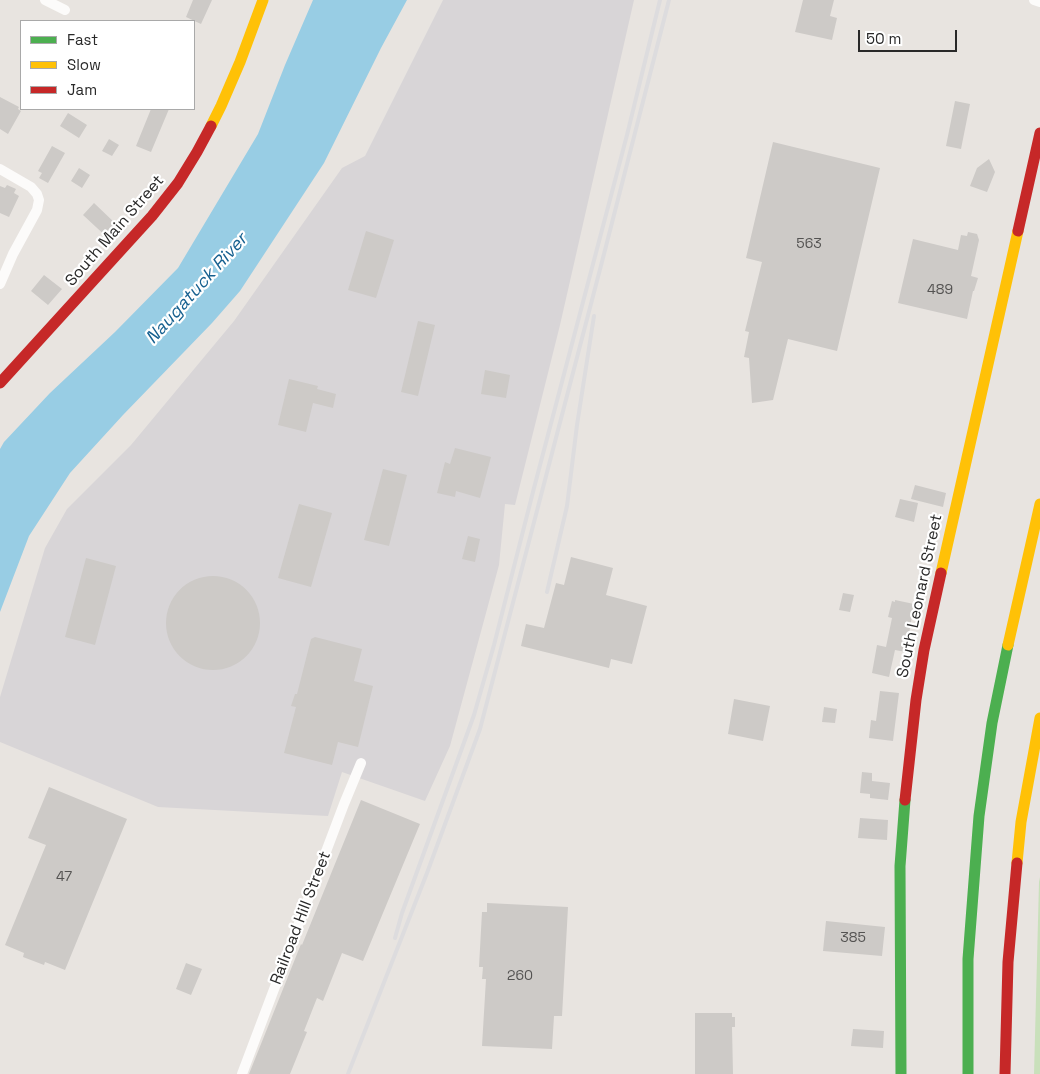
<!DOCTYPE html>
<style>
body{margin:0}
#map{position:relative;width:1040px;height:1074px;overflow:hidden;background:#e8e4e0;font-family:"Space Grotesk",sans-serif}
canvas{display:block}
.legend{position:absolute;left:20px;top:20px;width:175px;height:90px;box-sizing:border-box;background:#fff;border:1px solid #a9a9a9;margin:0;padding:6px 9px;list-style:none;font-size:15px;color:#292929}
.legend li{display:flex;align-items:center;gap:10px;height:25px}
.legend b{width:25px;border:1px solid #a9a9a9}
.scale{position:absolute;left:858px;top:30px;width:99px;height:22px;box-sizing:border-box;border:2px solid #292929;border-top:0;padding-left:6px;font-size:15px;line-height:18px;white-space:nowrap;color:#292929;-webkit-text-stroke:4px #fff;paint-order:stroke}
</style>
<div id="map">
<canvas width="1040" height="1074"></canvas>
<ul class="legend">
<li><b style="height:6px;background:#4caf50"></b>Fast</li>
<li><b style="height:6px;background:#ffc107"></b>Slow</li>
<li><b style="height:6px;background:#c62828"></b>Jam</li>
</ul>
<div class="scale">50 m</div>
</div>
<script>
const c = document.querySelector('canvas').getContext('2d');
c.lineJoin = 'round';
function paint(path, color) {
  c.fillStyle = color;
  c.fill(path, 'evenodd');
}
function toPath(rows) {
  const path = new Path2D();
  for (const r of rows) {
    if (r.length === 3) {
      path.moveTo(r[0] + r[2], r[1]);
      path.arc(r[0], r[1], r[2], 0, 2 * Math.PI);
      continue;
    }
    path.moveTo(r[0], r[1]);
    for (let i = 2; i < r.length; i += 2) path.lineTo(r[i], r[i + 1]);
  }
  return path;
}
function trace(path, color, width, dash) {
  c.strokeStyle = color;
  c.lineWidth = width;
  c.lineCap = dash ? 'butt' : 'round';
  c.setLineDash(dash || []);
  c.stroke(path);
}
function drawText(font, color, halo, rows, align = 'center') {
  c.font = font + ' "Space Grotesk",sans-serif';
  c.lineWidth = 4.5;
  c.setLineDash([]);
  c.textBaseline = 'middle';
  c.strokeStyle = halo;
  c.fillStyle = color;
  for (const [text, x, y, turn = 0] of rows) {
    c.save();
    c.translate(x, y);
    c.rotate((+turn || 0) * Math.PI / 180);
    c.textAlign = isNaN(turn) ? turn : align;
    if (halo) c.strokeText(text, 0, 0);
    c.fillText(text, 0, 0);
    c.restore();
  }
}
const industrial = toPath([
 [443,0,634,0,560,325,515,505,505,504,499,565,450,746,425,801,342,772,328,816,158,807,0,742,0,697,45,548,67,509,131,445,234,321,342,168,365,156]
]);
const green = toPath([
 [1040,877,1040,1074,1034,1074,1039,882]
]);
const water = toPath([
 [313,0,407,0,381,48,324,163,240,291,212,323,123,415,70,473,29,536,0,612,0,449,4,442,50,393,115,332,178,268,258,134,285,65]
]);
const building = toPath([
 [193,0,212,0,201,24,186,17],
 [803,0,834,0,830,16,837,18,832,40,795,32],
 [0,97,19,107,18,109,21,111,8,134,0,129],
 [955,101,970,104,961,149,946,146],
 [151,109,169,109,151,152,136,146],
 [68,113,87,125,79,138,60,126],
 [109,139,119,145,112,156,102,151],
 [773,142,880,168,837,351,788,339,773,400,752,403,749,358,744,357,749,332,745,331,762,262,746,258],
 [52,146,65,153,48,183,39,178,42,173,38,171],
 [989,159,995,172,987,192,970,186,977,168],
 [79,168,90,175,82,188,71,181],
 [7,185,16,189,14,193,19,196,9,217,0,213,0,186,5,188],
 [94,203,116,224,113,227,118,231,110,240,83,215],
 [366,231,394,240,376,298,348,290],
 [968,232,977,234,979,240,971,276,978,278,974,291,973,291,967,319,898,303,913,239,958,250,961,235,967,236],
 [44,275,62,289,48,305,31,291],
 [418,321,435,325,418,396,401,392],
 [485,370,510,375,506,398,481,394],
 [289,379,318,386,317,389,336,394,333,408,313,403,306,432,278,425],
 [455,448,491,457,480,498,456,491,455,497,437,493,445,462,450,464],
 [383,469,407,475,389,546,364,540],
 [915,485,946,493,943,507,911,499],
 [900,499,918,503,914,522,895,517],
 [299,504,332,513,311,587,278,578],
 [468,536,480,539,475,562,462,559],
 [571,557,613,568,606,595,647,606,632,664,611,659,609,668,521,646,526,624,544,628,556,583,564,585],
 [86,558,116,566,95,645,65,637],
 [213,623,47],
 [843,593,854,595,850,612,839,610],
 [895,600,914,604,906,652,895,650,889,677,872,673,877,645,886,647,892,618,888,617,892,601,895,602],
 [315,637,362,649,354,681,373,686,358,747,338,742,332,765,284,753,296,707,291,706,295,694,297,694,311,639],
 [880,691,899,693,893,741,869,738,871,720,876,721],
 [734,699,770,706,763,741,728,734],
 [824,707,837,709,835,723,822,722],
 [862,772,872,773,872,781,890,783,888,800,870,798,870,794,860,793],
 [49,787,127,819,65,970,45,962,44,965,23,957,24,953,5,945,46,845,28,838],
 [361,800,420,824,363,961,342,953,323,1001,317,998,304,1031,307,1032,290,1074,249,1074,301,944,302,945],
 [860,818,888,820,887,840,858,838],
 [487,903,568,907,562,1016,554,1016,552,1049,482,1046,486,979,482,979,483,967,479,967,482,912,487,912],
 [826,921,885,927,882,956,823,951],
 [186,963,202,969,191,995,176,989],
 [695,1013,732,1013,732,1017,735,1017,735,1027,732,1027,733,1074,695,1074],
 [853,1029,884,1031,883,1048,851,1046]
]);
const street = toPath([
 [45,0,65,10],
 [1034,0,1040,2],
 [0,169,31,187,37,194,39,200,37,210,13,254,0,284],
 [242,1074,344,804,361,763]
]);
const fast = toPath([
 [901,1074,900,866,905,800],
 [968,1074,968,959,979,816,992,723,1008,645]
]);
const slow = toPath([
 [211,126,221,106,240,62,263,0],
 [941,573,1018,231],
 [1008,645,1040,504],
 [1017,863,1021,822,1040,718]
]);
const jam = toPath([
 [1018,231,1040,133],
 [0,383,152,216,178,183,197,152,211,126],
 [905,800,916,700,924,650,941,573],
 [1005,1074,1008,962,1017,863]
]);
const rail = toPath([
 [547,592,567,506,577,425,594,316],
 [395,938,402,913,474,715,494,645,534,488,627,135,660,0],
 [348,1074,427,873,480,729,604,254,669,0]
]);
const numberNames = [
 ["563",809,244],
 ["489",940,290],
 ["47",64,877],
 ["385",853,938],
 ["260",520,976]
];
const streetNames = [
 ["South Main Street",115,231,-49],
 ["South Leonard Street",920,596,-78],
 ["Railroad Hill Street",301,918,-69]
];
const waterNames = [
 ["Naugatuck River",197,289,-48]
];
paint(industrial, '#d8d5d7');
paint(green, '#c9e0bb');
paint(water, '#98cde4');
paint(building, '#cdcac7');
trace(street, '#fcfbfa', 10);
trace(fast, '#4caf50', 11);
trace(slow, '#ffc107', 11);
trace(jam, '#c62828', 11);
trace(rail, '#dddcde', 4);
drawText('14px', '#545352', null, numberNames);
drawText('16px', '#292929', '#fff', streetNames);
drawText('italic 18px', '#176190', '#fff', waterNames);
</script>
